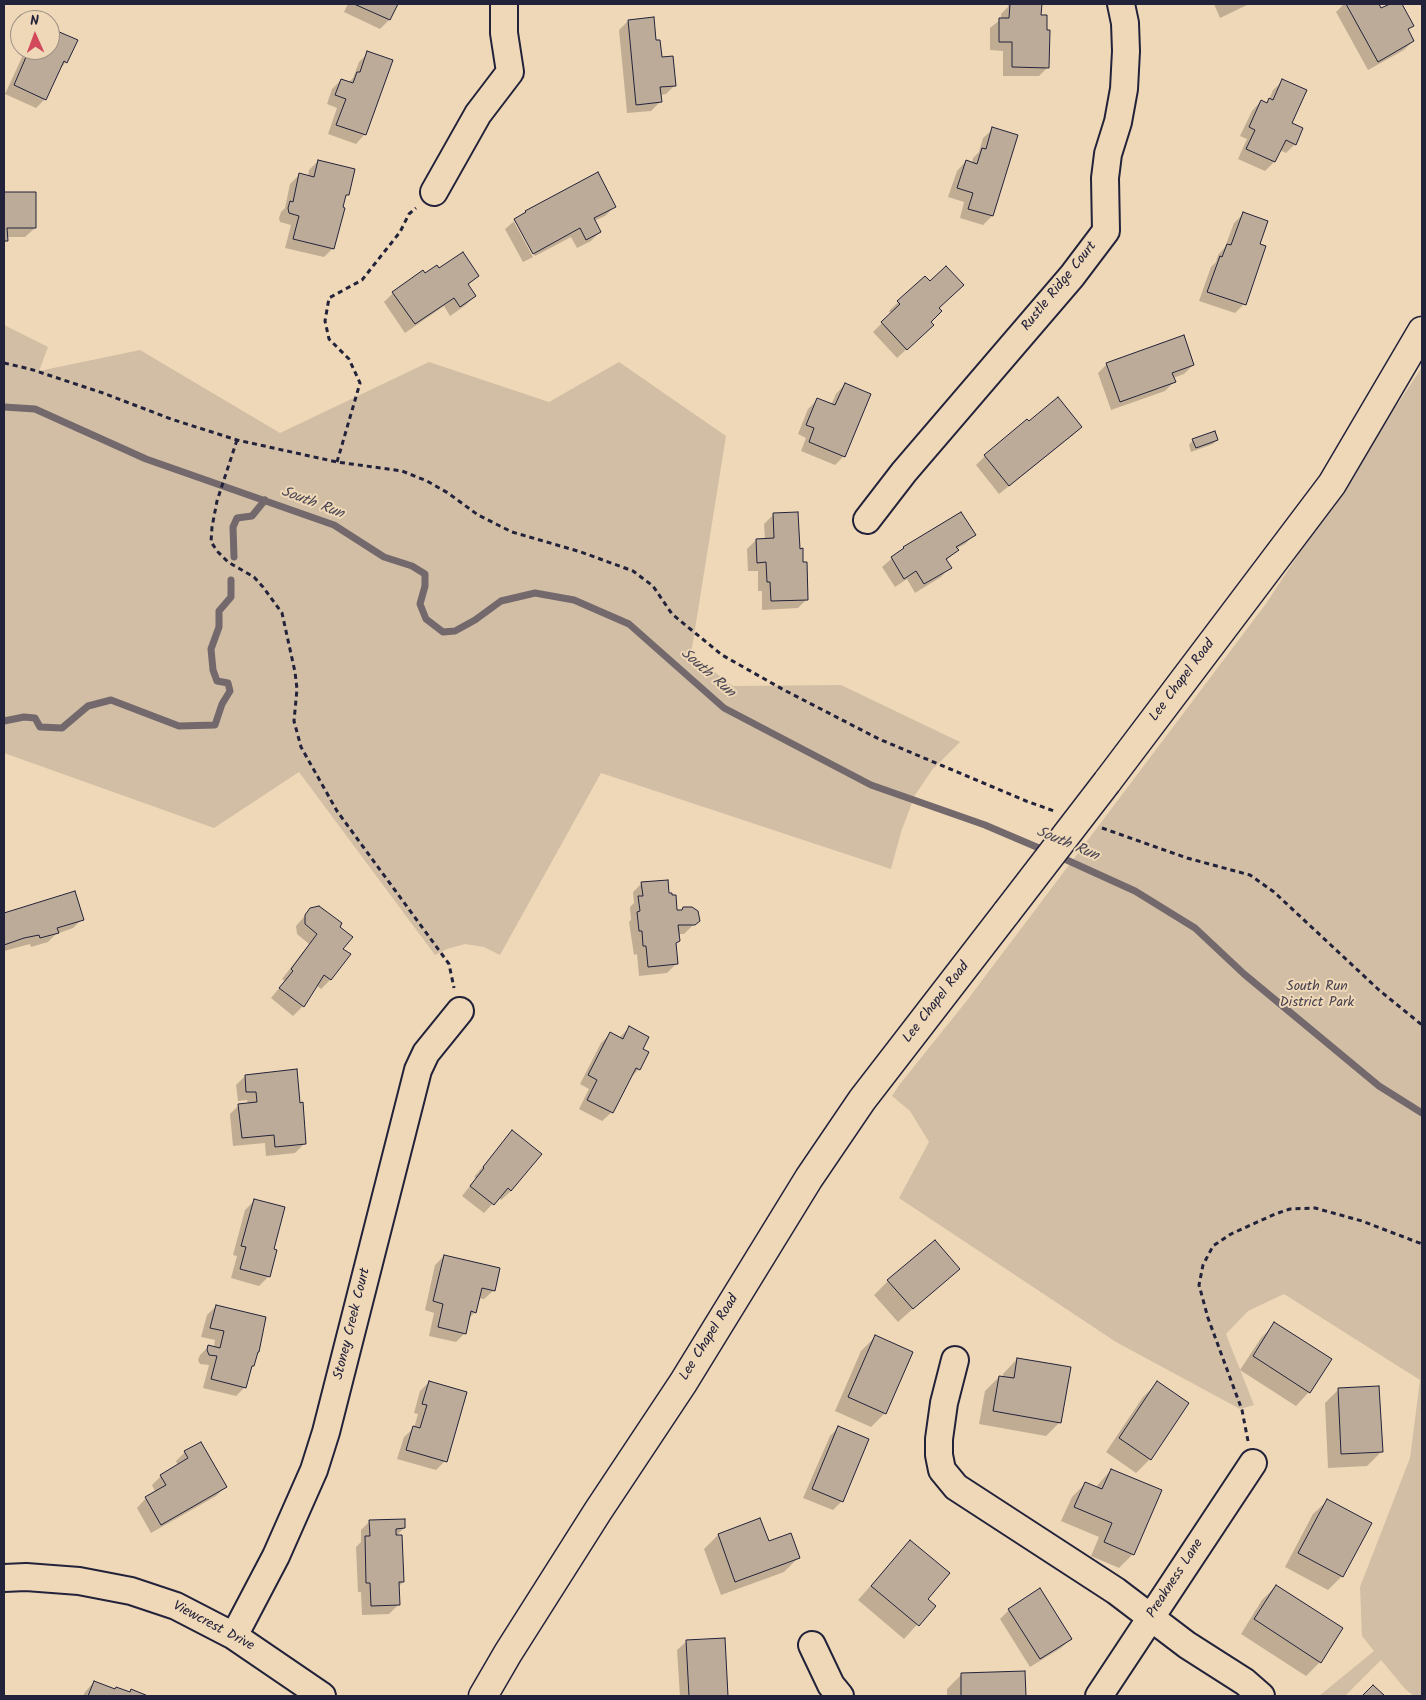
<!DOCTYPE html>
<style>
body{margin:0}
#map{position:relative;width:1426px;height:1700px;overflow:hidden;background:#efd8b7;font-family:Kalam,sans-serif}
canvas{display:block}
.frame{position:absolute;inset:0;border:5px solid #22223b;pointer-events:none}
.north{position:absolute;left:10px;top:10px;width:50px;height:50px;box-sizing:border-box;background:#efd8b7;border:1px solid #9d8f85;border-radius:50%;rotate:358deg;font-size:14px;font-weight:700;line-height:20px;text-align:center;color:#22223b}
.north::after{content:'';display:block;margin:auto;width:18px;height:22px;background:#d1495b;clip-path:polygon(50% 0,100% 100%,50% 72%,0 100%)}
</style>
<div id="map">
<canvas width="1426" height="1700"></canvas>
<div class="frame"></div>
<div class="north">N</div>
</div>
<script>
const c = document.querySelector('canvas').getContext('2d');
c.lineJoin = 'round';
function paint(path, color) {
  c.fillStyle = color;
  c.fill(path, 'evenodd');
}
function toPath(rows) {
  const path = new Path2D();
  for (const r of rows) {
    path.moveTo(r[0], r[1]);
    for (let i = 2; i < r.length; i += 2) path.lineTo(r[i], r[i + 1]);
  }
  return path;
}
function trace(path, color, width, dash) {
  c.strokeStyle = color;
  c.lineWidth = width;
  c.lineCap = dash ? 'butt' : 'round';
  c.setLineDash(dash || []);
  c.stroke(path);
}
function drawText(font, color, halo, rows, align = 'center') {
  c.font = font + ' Kalam,sans-serif';
  c.lineWidth = 4;
  c.setLineDash([]);
  c.textBaseline = 'middle';
  c.strokeStyle = halo;
  c.fillStyle = color;
  for (const [text, x, y, turn = 0] of rows) {
    c.save();
    c.translate(x, y);
    c.rotate((+turn || 0) * Math.PI / 180);
    c.textAlign = isNaN(turn) ? turn : align;
    if (halo) c.strokeText(text, 0, 0);
    c.fillText(text, 0, 0);
    c.restore();
  }
}
const green = toPath([
 [4,325,48,347,39,371,140,350,280,433,429,362,549,402,619,362,726,436,691,654,733,686,841,685,960,742,932,770,915,795,901,832,891,869,601,773,500,955,484,947,465,944,447,949,435,955,299,772,214,828,4,753],
 [1422,367,1422,1696,1414,1696,1406,1690,1381,1660,1345,1696,1319,1696,1374,1651,1362,1636,1360,1587,1410,1458,1420,1380,1284,1294,1248,1311,1226,1334,1254,1405,1240,1409,1116,1342,899,1198,929,1142,910,1111,892,1096,900,1084,965,1003,1265,605]
]);
const shadow = toPath([
 [348,4,396,4,389,20,380,29,344,12],
 [1008,4,1040,4,1040,17,1048,67,1039,76,1003,76,1003,51,990,50,990,28,1001,19,1001,14,1008,7],
 [1214,4,1249,4,1220,18],
 [1344,4,1377,4,1381,10,1392,4,1401,4,1412,25,1407,31,1413,41,1404,50,1368,70,1336,12],
 [628,21,655,41,660,58,675,85,666,94,660,95,660,102,651,111,627,113,619,30],
 [50,29,66,62,59,70,45,99,36,108,5,94,23,55,28,50,50,50],
 [368,53,365,134,356,144,328,134,337,108,327,104,332,89,341,80,348,83,353,78,359,62],
 [1283,81,1295,144,1286,153,1280,150,1274,162,1265,171,1238,159,1247,139,1240,136,1252,111,1261,101,1265,104,1269,100,1273,90],
 [993,129,992,216,983,225,960,218,964,202,948,197,957,171,966,161,972,163,973,158,979,152,983,138],
 [318,161,347,195,344,198,333,248,324,257,285,248,291,225,280,222,279,218,281,212,285,208,290,184,299,175,308,177,309,170],
 [598,174,615,206,605,216,594,221,600,232,591,241,577,248,571,237,535,256,516,220,514,222,533,257,523,262,505,229,525,212],
 [35,193,35,228,25,237,6,237,6,241,4,243,4,194],
 [1243,214,1258,245,1244,304,1235,313,1199,301,1211,267,1216,262,1218,255,1225,247,1234,223],
 [439,270,478,276,467,286,475,296,466,305,450,316,444,306,405,333,384,302,393,293,425,274],
 [924,277,937,309,923,334,897,358,873,332,891,314,889,311],
 [1107,364,1193,365,1184,374,1173,378,1174,382,1165,391,1111,410,1098,373],
 [845,384,844,456,835,465,801,451,806,438,798,434,808,409,818,399,831,405,836,394],
 [1029,422,1081,427,1072,436,999,494,976,465,985,456],
 [1193,440,1217,440,1213,444,1191,452,1189,445],
 [774,514,798,550,807,599,798,608,762,610,762,591,758,591,758,571,748,571,747,549,756,540,765,539,764,524],
 [974,535,965,544,956,549,957,550,946,561,950,567,941,577,915,593,907,579,895,587,882,567,904,548],
 [642,883,668,894,676,912,681,911,683,908,698,920,684,934,678,934,674,944,676,964,667,973,639,976,637,954,634,955,629,922,631,920,630,907,634,903,633,892],
 [74,893,82,919,73,928,56,934,48,942,31,947,30,944,4,951,4,915],
 [311,909,338,927,342,949,349,954,330,980,321,989,316,985,303,1006,293,1016,271,998,285,981,282,979,309,944,297,934,296,926],
 [629,1028,641,1049,639,1069,629,1079,612,1112,602,1121,579,1109,589,1089,580,1084,601,1043,610,1034,619,1038],
 [245,1076,304,1144,295,1153,266,1156,265,1143,233,1146,230,1114,239,1105,248,1104,247,1100,238,1101,236,1085],
 [512,1132,540,1154,511,1191,501,1200,499,1197,484,1213,462,1196,476,1178,474,1177],
 [254,1201,272,1250,269,1276,259,1286,231,1278,237,1256,233,1255,245,1210],
 [444,1256,494,1290,484,1299,478,1298,475,1312,468,1319,465,1333,456,1342,429,1336,434,1313,425,1310,435,1265],
 [958,1269,898,1322,874,1295,888,1281],
 [216,1306,256,1354,253,1366,250,1369,245,1387,236,1396,203,1388,209,1365,200,1364,198,1360,200,1355,209,1346,214,1347,215,1340,201,1337,207,1315],
 [1275,1324,1309,1392,1296,1406,1240,1370,1261,1338],
 [875,1337,885,1413,871,1427,835,1411,861,1351],
 [1017,1359,1060,1422,1046,1436,979,1424,985,1391,999,1377,1003,1378,1003,1374],
 [429,1382,445,1461,436,1470,397,1459,404,1437,414,1428,418,1414,414,1413,420,1391],
 [1157,1383,1150,1459,1136,1473,1106,1452,1143,1397],
 [1339,1389,1381,1452,1367,1466,1328,1468,1325,1403],
 [839,1427,842,1501,833,1510,803,1498,830,1436],
 [185,1452,225,1487,216,1496,151,1533,137,1508,146,1498,156,1493,152,1485,161,1476,178,1466,176,1461],
 [1111,1470,1133,1554,1119,1568,1091,1556,1099,1537,1061,1521,1072,1497,1086,1483,1095,1488],
 [1327,1501,1342,1576,1328,1590,1285,1567,1313,1514],
 [759,1520,768,1543,798,1558,784,1572,721,1595,704,1549,718,1535],
 [370,1521,404,1528,395,1537,403,1582,398,1587,398,1605,389,1614,362,1615,361,1592,358,1592,356,1547,361,1542,361,1530],
 [910,1541,926,1599,934,1606,904,1639,858,1600],
 [1276,1586,1320,1662,1306,1676,1241,1634,1262,1600],
 [1009,1610,1071,1639,1061,1648,1030,1667,1000,1619],
 [724,1639,727,1696,680,1696,677,1650,687,1641],
 [1024,1672,1025,1696,947,1696,947,1689,961,1675],
 [94,1682,114,1690,129,1693,131,1691,144,1696,83,1696,85,1692]
]);
const stream = toPath([
 [4,407,35,409,146,459,334,525,384,557,412,566,425,574,425,586,420,604,426,619,443,632,455,631,475,620,501,601,535,593,574,600,629,624,724,708,871,785,985,825,1046,851],
 [234,557,233,527,237,518,252,516,265,500],
 [4,721,24,717,35,718,40,727,62,728,88,706,111,700,179,726,215,725,222,704,230,691,228,683,217,681,213,670,211,649,219,627,219,611,231,597,231,580],
 [1058,856,1135,891,1195,928,1244,974,1379,1086,1422,1113]
]);
const building = toPath([
 [354,4,398,4,390,20,354,4],
 [1010,4,1042,4,1041,15,1047,15,1047,30,1050,30,1049,68,1012,67,1012,42,999,42,999,18,1009,18,1010,4],
 [1346,4,1379,4,1381,8,1390,4,1402,4,1414,26,1408,29,1414,41,1378,62,1346,4],
 [654,17,656,40,660,40,662,57,673,56,676,86,660,87,662,102,636,105,628,20,654,17],
 [50,28,78,40,67,63,64,61,46,100,14,85,29,50,50,50,50,28],
 [367,51,393,60,366,135,336,125,346,99,335,95,341,79,353,83,357,72,360,72,367,51],
 [1282,79,1307,90,1292,123,1303,128,1296,145,1286,140,1275,162,1246,149,1255,130,1249,127,1261,100,1267,103,1269,98,1273,100,1282,79],
 [992,127,1018,135,993,216,968,209,973,193,957,188,966,160,977,164,982,148,986,149,992,127],
 [318,160,355,169,349,195,346,195,343,207,345,208,334,249,293,239,299,216,289,213,288,208,290,201,293,202,299,173,314,177,318,160],
 [598,172,616,207,594,218,601,232,586,240,580,228,533,254,514,219,526,212,525,211,598,172],
 [4,192,36,192,36,228,7,228,8,241,4,241,4,192],
 [1243,212,1268,221,1260,244,1266,246,1246,305,1207,292,1220,256,1222,257,1227,244,1231,245,1243,212],
 [463,252,479,276,468,284,476,296,460,307,454,298,415,324,392,292,423,270,425,273,437,265,439,268,463,252],
 [946,266,964,285,939,308,942,311,931,322,934,325,907,350,881,322,900,304,897,301,925,276,930,281,946,266],
 [1184,335,1194,365,1172,373,1176,382,1120,402,1106,363,1184,335],
 [845,383,871,394,845,457,809,442,814,428,806,425,817,398,835,405,845,383],
 [1058,397,1082,427,1009,486,984,455,1027,419,1029,421,1058,397],
 [1215,431,1218,440,1196,448,1192,439,1215,431],
 [798,512,800,549,803,548,803,562,807,562,808,600,771,601,770,582,767,582,766,562,757,563,756,539,774,538,773,513,798,512],
 [961,512,976,535,956,547,959,550,946,559,952,568,924,584,916,571,904,579,891,557,904,548,903,547,961,512],
 [668,880,669,893,672,893,672,895,676,895,677,910,682,910,683,907,692,907,698,911,700,921,695,925,678,925,680,941,676,943,678,964,648,967,646,946,643,946,642,931,639,931,637,912,640,911,638,896,643,896,641,882,668,880],
 [75,891,84,920,57,928,59,933,40,938,39,935,24,938,4,945,4,913,75,891],
 [319,906,342,923,340,927,353,937,343,949,351,954,331,980,324,975,304,1007,279,988,293,971,291,969,317,934,305,924,305,915,310,908,319,906],
 [629,1026,649,1037,643,1049,649,1052,640,1070,636,1068,613,1113,587,1100,597,1080,588,1075,610,1032,623,1039,629,1026],
 [297,1069,300,1103,303,1102,306,1144,275,1147,274,1135,242,1138,238,1104,257,1102,256,1092,246,1092,245,1075,297,1069],
 [512,1130,542,1154,511,1191,508,1188,494,1205,470,1186,484,1168,483,1167,512,1130],
 [254,1199,285,1207,274,1249,277,1250,270,1277,240,1269,246,1247,241,1246,254,1199],
 [935,1240,960,1269,913,1309,887,1280,935,1240],
 [444,1255,500,1268,495,1291,482,1288,476,1313,471,1311,466,1334,438,1327,443,1304,433,1301,444,1255],
 [216,1305,266,1317,259,1352,258,1352,254,1366,252,1366,246,1388,211,1379,217,1356,209,1355,207,1350,208,1345,220,1348,224,1331,210,1328,216,1305],
 [1274,1322,1332,1359,1310,1393,1253,1356,1274,1322],
 [875,1335,913,1352,886,1414,848,1397,875,1335],
 [1017,1358,1071,1367,1061,1423,993,1411,999,1376,1014,1378,1017,1358],
 [429,1381,467,1392,447,1462,406,1450,413,1426,420,1428,427,1405,422,1404,429,1381],
 [1157,1381,1189,1403,1151,1460,1119,1438,1157,1381],
 [1379,1386,1383,1452,1341,1454,1338,1388,1379,1386],
 [838,1426,869,1439,843,1502,812,1489,838,1426],
 [201,1442,227,1487,161,1525,145,1497,166,1485,160,1475,188,1458,184,1451,201,1442],
 [1111,1469,1162,1490,1134,1555,1104,1542,1112,1523,1074,1507,1085,1482,1102,1489,1111,1469],
 [1327,1499,1372,1523,1343,1577,1298,1553,1327,1499],
 [760,1518,769,1541,791,1533,800,1558,735,1582,718,1534,760,1518],
 [405,1519,405,1528,396,1529,396,1535,402,1535,404,1582,399,1582,400,1605,371,1606,370,1583,366,1583,365,1536,370,1536,369,1520,405,1519],
 [910,1540,950,1573,928,1599,936,1606,919,1626,871,1586,910,1540],
 [1276,1585,1343,1628,1321,1663,1254,1619,1276,1585],
 [1040,1588,1072,1639,1040,1659,1008,1609,1040,1588],
 [725,1638,728,1696,689,1696,686,1640,725,1638],
 [1025,1671,1026,1696,961,1696,961,1673,1025,1671],
 [94,1681,115,1689,116,1687,130,1692,131,1689,148,1696,88,1696,94,1681],
 [1373,1685,1385,1696,1362,1696,1373,1685]
]);
const path = toPath([
 [4,363,30,369,103,393,171,419,237,440,337,462,402,471,427,481,448,493,478,515,512,532,581,552,633,571,653,586,672,614,722,655,784,690,879,739,1026,801,1054,811],
 [237,440,217,501,212,527,211,542,218,552,228,562,254,577,263,587,282,613,295,672,297,689,294,721,301,747,337,811,449,964,454,988],
 [337,462,360,383,349,359,329,339,325,321,329,298,362,280,400,232,409,214,416,208],
 [1102,828,1187,858,1250,875,1274,892,1379,990,1422,1025],
 [1248,1441,1242,1410,1208,1318,1199,1285,1203,1265,1213,1246,1231,1234,1275,1214,1290,1209,1315,1208,1362,1221,1422,1244]
]);
const minor = toPath([
 [434,192,478,114,510,72,504,33,504,4],
 [867,520,904,472,1072,276,1106,231,1105,178,1108,154,1118,122,1124,89,1126,51,1125,23,1121,4],
 [955,1360,944,1403,939,1439,939,1455,942,1470,956,1487,1116,1591,1187,1645,1245,1682,1261,1696],
 [4,1578,26,1577,79,1581,131,1591,176,1606,234,1636,322,1696],
 [234,1636,276,1556,314,1470,326,1432,418,1070,426,1053,460,1011],
 [812,1645,831,1685,840,1696],
 [1099,1696,1253,1463]
]);
const major = toPath([
 [1107,782,1332,484,1422,331],
 [483,1696,508,1653,598,1511,683,1383,809,1178,862,1100,1007,912]
]);
const majorBridge = toPath([
 [1007,912,1107,782]
]);
const streetNames = [
 ["Rustle Ridge Court",1060,287,-51],
 ["Lee Chapel Road",1183,681,-53],
 ["Lee Chapel Road",937,1003,-52],
 ["Stoney Creek Court",353,1324,-76],
 ["Lee Chapel Road",710,1338,-58],
 ["Preakness Lane",1176,1579,-57],
 ["Viewcrest Drive",213,1627,28]
];
const parkNames = [
 ["South Run",1317,988],
 ["District Park",1317,1004]
];
const waterNames = [
 ["South Run",312,504,21],
 ["South Run",707,674,41],
 ["South Run",1067,845,23]
];
paint(green, '#d1bea5');
paint(shadow, '#0003');
trace(stream, '#73696c', 7);
paint(building, '#bcab98');
trace(building, '#22223b', 1);
trace(minor, '#22223b', 30);
trace(major, '#22223b', 31);
trace(path, '#22223b', 3, [5, 4]);
trace(minor, '#efd8b7', 26);
trace(major, '#efd8b7', 28);
trace(majorBridge, '#22223b', 31, []);
trace(majorBridge, '#efd8b7', 28);
drawText('14px', '#22223b', '#efd8b7', streetNames);
drawText('14px', '#454150', '#efd8b7', parkNames);
drawText('italic 15px', '#4a4654', '#efd8b7', waterNames);
</script>
